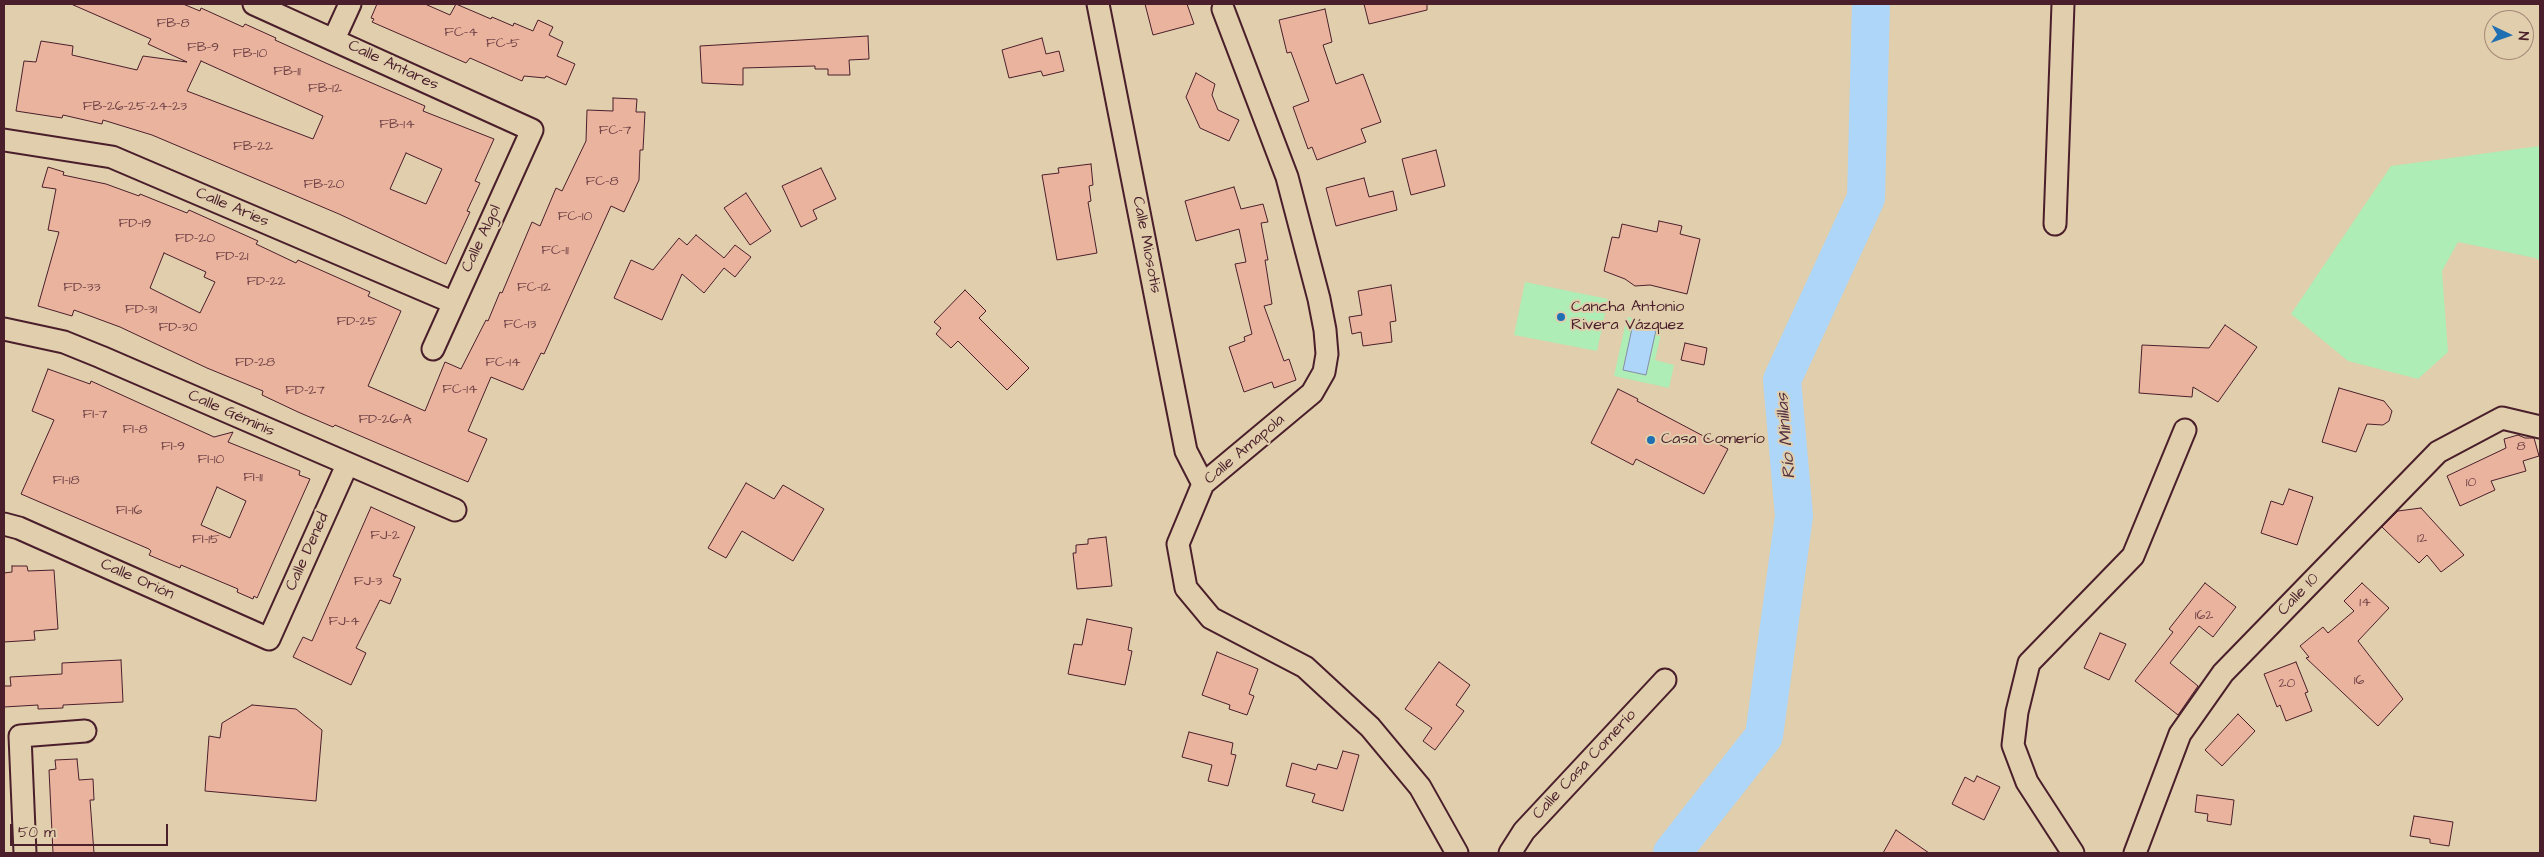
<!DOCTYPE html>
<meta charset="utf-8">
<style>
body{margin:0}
#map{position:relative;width:2544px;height:857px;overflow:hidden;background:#e0ceac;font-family:"Architects Daughter",sans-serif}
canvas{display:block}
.frame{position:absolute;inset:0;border:5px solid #4a1f2b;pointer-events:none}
.north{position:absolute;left:2484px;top:10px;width:50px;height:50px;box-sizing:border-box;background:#e0ceac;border:1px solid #a48878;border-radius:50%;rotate:93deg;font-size:14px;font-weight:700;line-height:20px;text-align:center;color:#4a1f2b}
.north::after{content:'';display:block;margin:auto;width:18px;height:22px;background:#1f6fb2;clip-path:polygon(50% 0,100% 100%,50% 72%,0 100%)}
.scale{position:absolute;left:10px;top:824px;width:158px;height:22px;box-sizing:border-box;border:2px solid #4a1f2b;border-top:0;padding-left:6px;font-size:15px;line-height:18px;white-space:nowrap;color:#4a1f2b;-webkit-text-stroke:4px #e0ceac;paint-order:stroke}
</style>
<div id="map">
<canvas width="2544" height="857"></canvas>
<div class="frame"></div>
<div class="north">N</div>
<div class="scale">50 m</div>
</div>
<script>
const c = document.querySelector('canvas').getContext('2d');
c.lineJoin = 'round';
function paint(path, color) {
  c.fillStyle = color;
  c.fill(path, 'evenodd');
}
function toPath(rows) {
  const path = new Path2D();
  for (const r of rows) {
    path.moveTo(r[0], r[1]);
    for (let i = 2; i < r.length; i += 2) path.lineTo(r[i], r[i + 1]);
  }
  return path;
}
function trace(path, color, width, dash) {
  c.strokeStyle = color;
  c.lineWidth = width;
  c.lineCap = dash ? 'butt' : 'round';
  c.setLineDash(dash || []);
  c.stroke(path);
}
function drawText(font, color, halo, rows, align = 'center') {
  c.font = font + ' "Architects Daughter",sans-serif';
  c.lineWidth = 4;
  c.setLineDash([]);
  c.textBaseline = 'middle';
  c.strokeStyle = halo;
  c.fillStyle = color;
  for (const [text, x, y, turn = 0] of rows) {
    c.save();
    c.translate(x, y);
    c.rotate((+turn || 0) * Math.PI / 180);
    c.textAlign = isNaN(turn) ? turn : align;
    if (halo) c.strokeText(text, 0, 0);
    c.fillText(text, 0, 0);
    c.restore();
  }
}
const green = toPath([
 [2540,146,2540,261,2535,258,2458,242,2442,271,2448,352,2418,379,2348,361,2291,314,2391,166],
 [1525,282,1608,299,1597,351,1514,335],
 [1627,317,1663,325,1655,360,1674,365,1669,388,1614,376]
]);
const water = toPath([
 [1633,324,1656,330,1646,375,1623,370,1633,324]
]);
const river = toPath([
 [1672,853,1764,736,1794,516,1782,380,1866,198,1871,4]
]);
const building = toPath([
 [71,4,183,4,200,11,201,8,243,27,245,24,276,38,275,40,328,64,425,106,423,111,494,139,475,181,480,183,467,211,470,212,446,264,339,214,152,135,103,120,102,124,63,115,62,118,16,111,24,61,36,62,41,41,73,46,72,55,137,70,143,56,187,62,148,44,151,39,71,4],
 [201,61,323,116,313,139,187,91,201,61],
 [406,153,442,169,426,204,390,189,406,153],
 [377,4,425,4,450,15,456,4,491,19,492,17,513,26,514,23,533,31,538,20,553,27,549,35,563,42,557,56,575,64,566,85,546,76,545,78,524,76,522,81,470,58,466,63,372,22,374,19,371,18,377,4],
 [1145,4,1187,4,1194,24,1153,35,1145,4],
 [1364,4,1427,4,1427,10,1369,24,1364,4],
 [1325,9,1332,42,1323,45,1336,84,1363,74,1381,122,1361,129,1366,142,1317,160,1312,147,1308,149,1293,107,1309,101,1291,52,1287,53,1279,20,1325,9],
 [868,36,869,59,849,60,850,75,828,75,828,69,815,69,815,66,743,68,743,85,702,83,700,46,868,36],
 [1042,38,1046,54,1059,51,1064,71,1043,76,1041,71,1009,78,1002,50,1042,38],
 [1196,73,1215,84,1212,95,1218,110,1239,120,1229,141,1200,128,1186,97,1196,73],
 [613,98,637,99,636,112,645,112,643,150,640,150,639,180,624,212,611,206,544,354,541,353,523,390,491,377,468,431,487,439,468,482,335,425,333,427,298,412,262,395,263,391,207,368,120,327,74,310,72,316,38,306,59,232,48,230,56,189,42,187,48,167,64,172,63,175,106,184,139,196,140,194,187,213,189,210,258,241,256,244,296,263,298,260,370,292,368,296,401,311,368,386,425,411,445,362,461,369,486,320,488,321,500,292,502,293,532,222,540,226,556,188,562,191,586,141,587,110,613,111,613,98],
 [164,253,206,272,204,277,215,282,200,313,150,288,164,253],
 [1436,150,1445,186,1411,195,1402,159,1436,150],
 [1091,164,1093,185,1089,186,1091,201,1088,202,1097,253,1057,260,1042,175,1059,173,1058,168,1091,164],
 [821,168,836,199,813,210,817,219,801,227,782,186,821,168],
 [1364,178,1369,197,1393,191,1397,210,1336,226,1326,188,1364,178],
 [1234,187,1241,209,1263,204,1268,222,1261,223,1268,260,1265,260,1272,304,1264,306,1284,361,1289,359,1296,380,1274,388,1272,382,1244,392,1229,347,1245,341,1244,337,1252,334,1235,264,1246,262,1239,229,1196,241,1185,201,1234,187],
 [746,193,771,231,750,245,724,208,746,193],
 [1659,221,1682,226,1680,234,1700,239,1687,294,1650,285,1635,286,1625,279,1604,271,1612,237,1619,238,1622,224,1657,232,1659,221],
 [696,235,724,258,735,245,751,257,735,277,724,268,704,293,682,274,662,320,614,298,631,260,653,270,679,238,687,245,696,235],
 [1391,285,1396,321,1390,322,1392,342,1363,346,1361,332,1352,334,1349,317,1362,315,1358,291,1391,285],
 [965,290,986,311,979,318,1029,368,1007,390,958,341,951,348,936,334,941,328,934,322,965,290],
 [2225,325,2257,347,2218,402,2193,387,2192,397,2139,393,2142,345,2209,348,2225,325],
 [1685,343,1707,348,1704,365,1681,360,1685,343],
 [48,369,90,384,91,381,214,437,233,432,228,442,300,471,299,475,310,479,257,598,254,596,253,599,237,592,238,589,181,565,180,568,163,561,149,555,151,551,149,549,21,494,54,420,32,411,48,369],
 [217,487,246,501,230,538,201,525,217,487],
 [2339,388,2384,401,2392,411,2389,421,2383,425,2367,424,2356,452,2322,442,2339,388],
 [1618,389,1638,399,1637,401,1728,449,1704,494,1636,459,1633,465,1591,443,1618,389],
 [2518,435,2525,438,2534,438,2539,456,2523,461,2526,471,2491,481,2495,490,2460,506,2447,476,2506,448,2504,439,2518,435],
 [746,483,774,499,783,485,824,509,793,561,742,531,726,558,708,548,746,483],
 [2289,489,2313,497,2297,545,2261,533,2271,501,2283,505,2289,489],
 [371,507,415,527,393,576,401,579,390,604,380,600,356,648,366,653,351,685,293,657,303,637,312,641,371,507],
 [2421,508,2464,555,2441,572,2427,555,2419,563,2382,527,2398,511,2421,508],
 [1106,537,1112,586,1077,589,1073,553,1076,553,1076,545,1088,544,1088,539,1106,537],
 [12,566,27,566,28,571,54,570,58,629,34,631,35,640,4,642,4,573,12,572,12,566],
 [2205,583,2236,607,2213,637,2199,626,2170,663,2198,686,2178,715,2135,681,2173,632,2169,629,2205,583],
 [2362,583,2389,608,2358,641,2403,699,2378,726,2306,658,2309,657,2300,646,2323,627,2328,633,2354,611,2344,601,2362,583],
 [1087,619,1132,628,1128,650,1132,651,1125,685,1068,674,1074,644,1082,645,1087,619],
 [2100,633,2126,644,2109,680,2084,668,2100,633],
 [1217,652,1258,669,1249,694,1254,696,1247,715,1229,709,1230,705,1202,695,1217,652],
 [121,660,123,702,63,705,63,708,38,709,38,705,4,707,4,686,11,686,10,677,62,674,62,663,121,660],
 [1439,662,1470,685,1456,705,1464,711,1435,750,1423,741,1432,728,1405,709,1439,662],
 [2296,662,2308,692,2305,693,2312,711,2286,721,2280,705,2277,707,2264,674,2296,662],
 [252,705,296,709,322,730,316,801,205,791,209,736,220,738,222,723,252,705],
 [2238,714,2255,731,2222,766,2205,750,2238,714],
 [1189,732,1233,743,1231,754,1236,755,1228,786,1208,781,1212,765,1182,757,1189,732],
 [1343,751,1359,755,1343,811,1312,802,1315,794,1286,786,1292,763,1316,770,1318,764,1337,769,1343,751],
 [77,759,79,780,93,779,94,800,90,800,94,853,53,853,49,770,56,769,55,760,77,759],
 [1977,776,2000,787,1984,820,1952,804,1965,777,1974,782,1977,776],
 [2197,795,2234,800,2231,825,2207,821,2208,814,2195,812,2197,795],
 [2414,816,2453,822,2449,846,2430,843,2430,839,2410,836,2414,816],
 [1896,830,1929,853,1883,853,1896,830]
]);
const minor = toPath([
 [254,4,532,130,433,349],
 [1098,4,1186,451,1203,484],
 [1223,9,1287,177,1319,299,1325,330,1327,354,1324,372,1312,393,1203,484,1178,544,1186,588,1211,618,1305,667,1370,727,1420,787,1457,853],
 [334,39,350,4],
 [4,140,112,157,452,302],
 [2055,224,2063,4],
 [4,329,64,342,101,357,455,510],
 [4,524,19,528,269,639,347,465],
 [25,853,20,736,85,731],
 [1510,853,1524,831,1665,680],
 [2073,853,2027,782,2013,745,2017,712,2029,663,2133,556,2185,430],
 [2135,853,2180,734,2223,673,2438,452,2502,418,2540,427]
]);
const markers = [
 [1561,317,5,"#1f6fb2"],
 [1651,440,5,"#1f6fb2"]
];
const numberNames = [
 ["FB-8",173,24],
 ["FC-4",461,33],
 ["FC-5",503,44],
 ["FB-9",203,48],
 ["FB-10",250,54],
 ["FB-11",287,72],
 ["FB-12",325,89],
 ["FB-26-25-24-23",135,107],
 ["FB-14",397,125],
 ["FC-7",615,131],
 ["FB-22",253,147],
 ["FC-8",602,182],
 ["FB-20",324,185],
 ["FC-10",575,217],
 ["FD-19",135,224],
 ["FD-20",195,239],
 ["FC-11",555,251],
 ["FD-21",232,257],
 ["FD-22",266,282],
 ["FD-33",82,288],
 ["FC-12",534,288],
 ["FD-31",141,310],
 ["FD-25",357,322],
 ["FC-13",520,325],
 ["FD-30",178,328],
 ["FD-28",255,363],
 ["FC-14",503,363],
 ["FC-14",460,390],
 ["FD-27",305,391],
 ["FI-7",95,415],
 ["FD-26-A",385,420],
 ["FI-8",135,430],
 ["FI-9",173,447],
 ["8",2521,447],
 ["FI-10",211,460],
 ["FI-11",253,478],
 ["FI-18",66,481],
 ["10",2471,483],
 ["FI-16",129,511],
 ["FJ-2",385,536],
 ["12",2422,539],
 ["FI-15",206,540],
 ["FJ-3",368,582],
 ["14",2365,603],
 ["162",2204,616],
 ["FJ-4",344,622],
 ["16",2359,681],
 ["20",2287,684]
];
const streetNames = [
 ["Calle Antares",393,66,25],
 ["Calle Aries",232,208,23],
 ["Calle Algol",482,239,-65],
 ["Calle Miosotis",1146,245,79],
 ["Calle Géminis",231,414,24],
 ["Calle Amapola",1245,450,-40],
 ["Calle Dened",308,552,-66],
 ["Calle Orión",137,580,24],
 ["Calle 10",2299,595,-46],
 ["Calle Casa Comerío",1585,765,-47]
];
const poiNames = [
 ["Cancha Antonio",1571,308],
 ["Rivera Vázquez",1571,326],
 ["Casa Comerío",1661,440]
];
const waterNames = [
 ["Río Minillas",1787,436,-95]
];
paint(green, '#aeedb5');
paint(water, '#aed6f8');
trace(water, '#868da6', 1);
trace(river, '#aed6f8', 38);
paint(building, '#eab39e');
trace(building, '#4a1f2b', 1);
trace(minor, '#4a1f2b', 25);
trace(minor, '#e0ceac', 21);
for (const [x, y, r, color] of markers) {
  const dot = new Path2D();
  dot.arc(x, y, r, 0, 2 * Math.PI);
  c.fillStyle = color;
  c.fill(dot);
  trace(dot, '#e0ceac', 2);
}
drawText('14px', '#724448', null, numberNames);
drawText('16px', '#4a1f2b', '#e0ceac', streetNames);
drawText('16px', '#4a1f2b', '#e0ceac', poiNames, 'left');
drawText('italic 18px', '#543140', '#e0ceac', waterNames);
</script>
